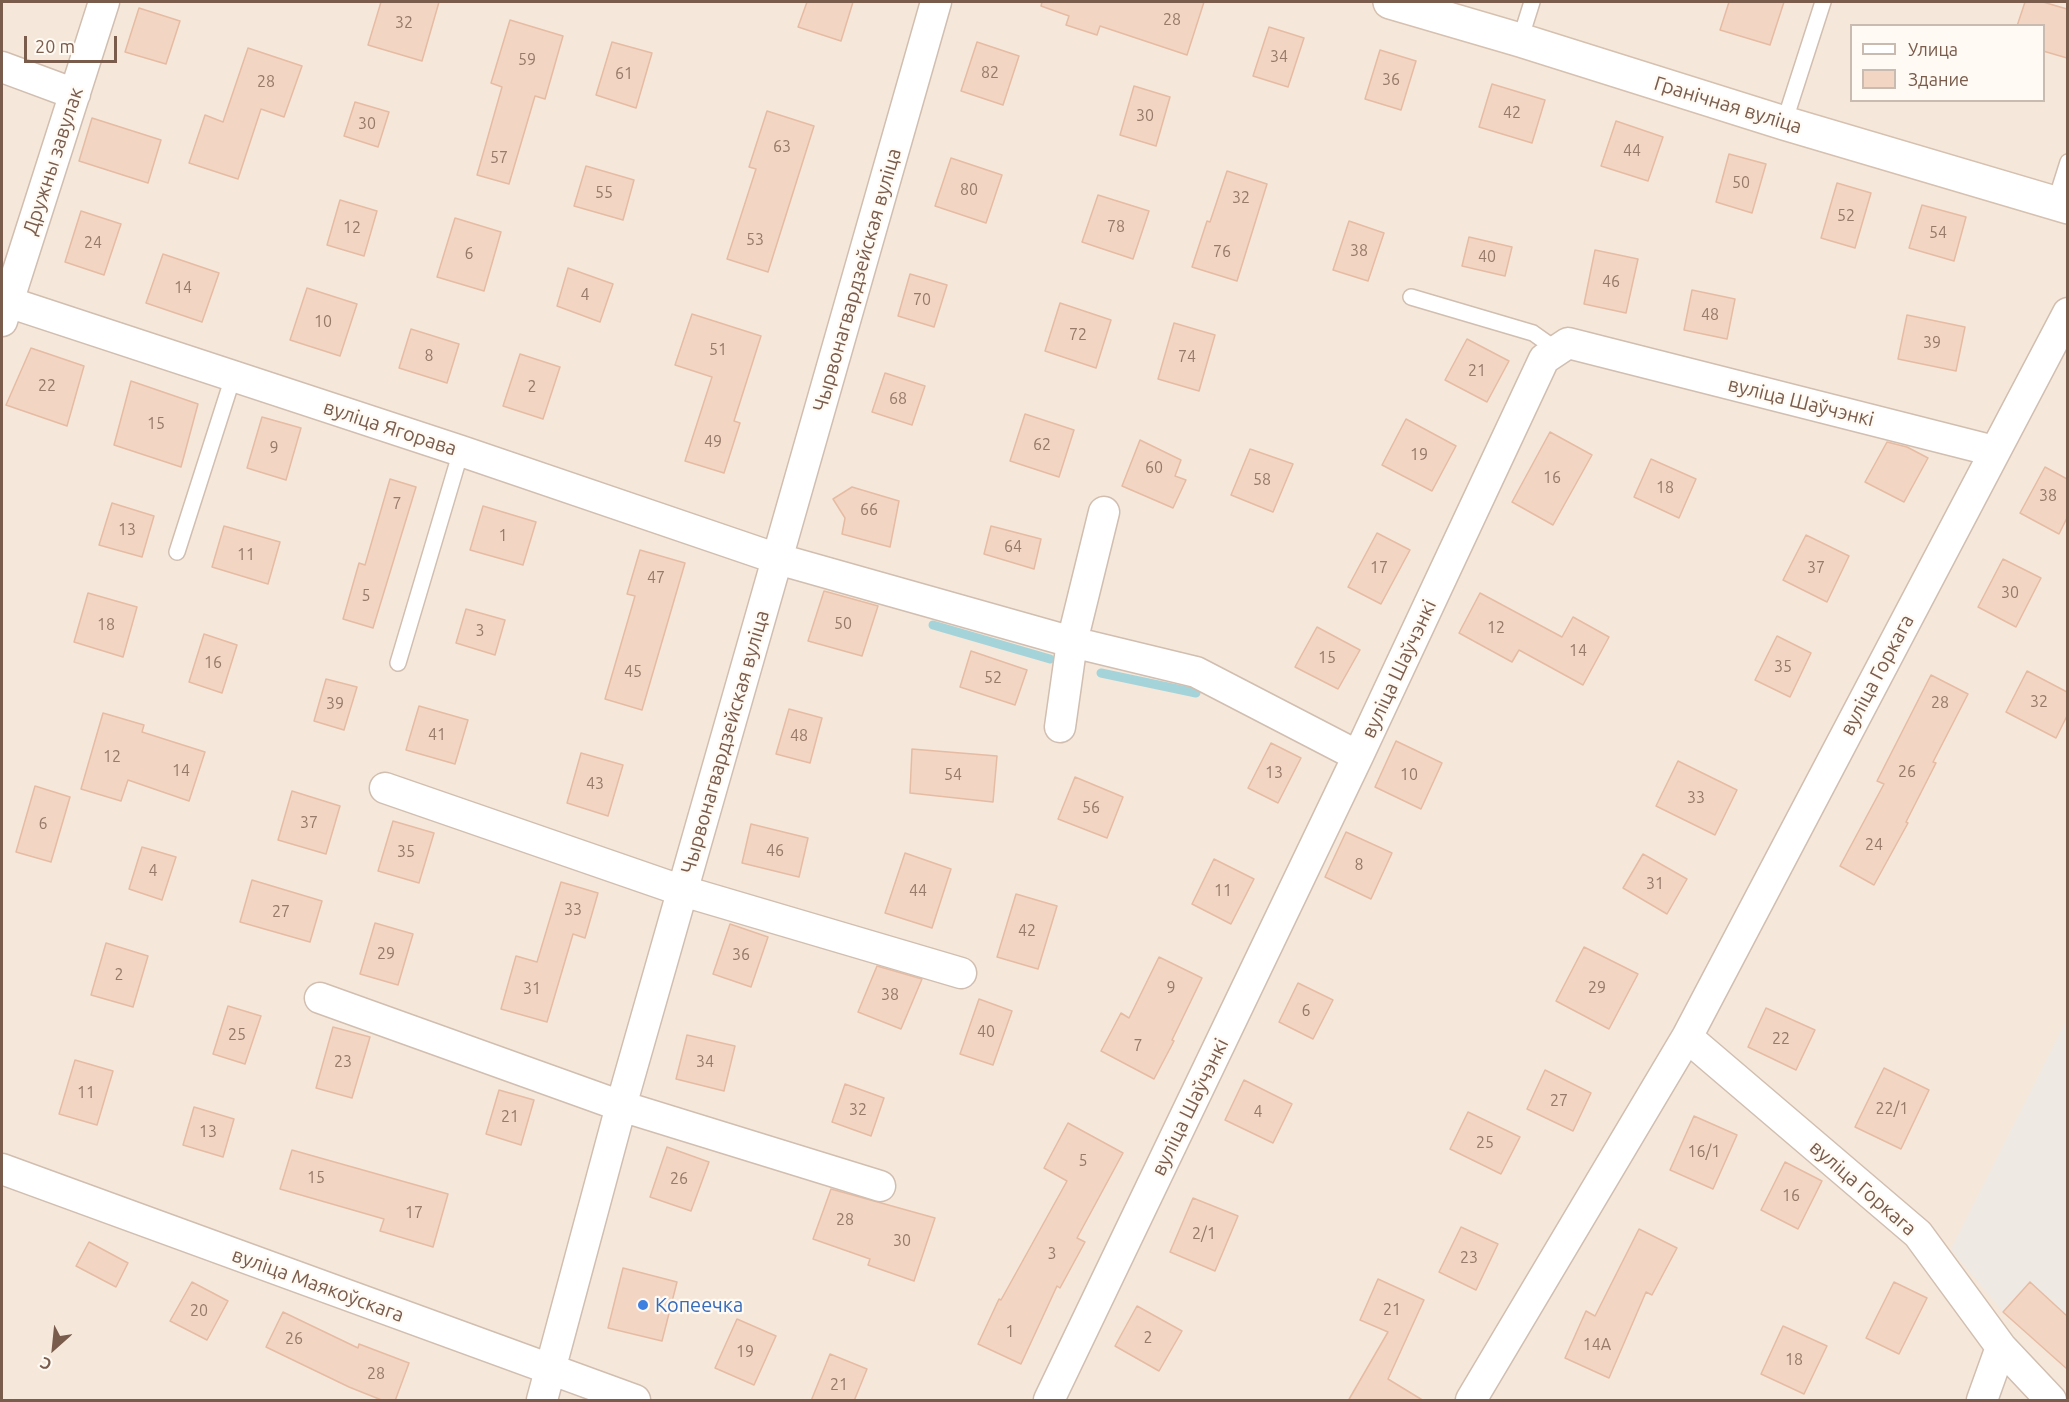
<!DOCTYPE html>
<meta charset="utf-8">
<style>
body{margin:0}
#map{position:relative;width:2069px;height:1402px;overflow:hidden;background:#fdf6ec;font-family:Ubuntu,sans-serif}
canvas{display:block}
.frame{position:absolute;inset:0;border:3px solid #7a5c4d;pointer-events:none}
.legend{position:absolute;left:1850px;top:24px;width:195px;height:78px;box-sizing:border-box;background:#fffaf3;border:2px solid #cabbb1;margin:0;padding:8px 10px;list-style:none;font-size:18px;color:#7a5c4d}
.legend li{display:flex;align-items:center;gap:12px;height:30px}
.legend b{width:30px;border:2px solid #cabbb1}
.north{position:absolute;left:24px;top:1318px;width:60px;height:60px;-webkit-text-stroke:4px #fffaf3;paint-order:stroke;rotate:207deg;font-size:16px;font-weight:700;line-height:24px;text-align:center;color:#7a5c4d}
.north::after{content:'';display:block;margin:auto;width:21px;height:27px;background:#7a5c4d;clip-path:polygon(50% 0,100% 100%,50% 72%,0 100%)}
.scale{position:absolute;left:24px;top:36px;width:93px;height:27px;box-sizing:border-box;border:3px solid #7a5c4d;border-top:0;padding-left:8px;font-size:18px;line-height:21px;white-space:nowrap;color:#7a5c4d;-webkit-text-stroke:4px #fffaf3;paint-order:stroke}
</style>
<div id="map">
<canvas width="2069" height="1402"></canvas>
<div class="frame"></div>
<ul class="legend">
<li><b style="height:8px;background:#fff"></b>Улица</li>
<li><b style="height:16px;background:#f3d5c3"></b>Здание</li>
</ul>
<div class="north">С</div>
<div class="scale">20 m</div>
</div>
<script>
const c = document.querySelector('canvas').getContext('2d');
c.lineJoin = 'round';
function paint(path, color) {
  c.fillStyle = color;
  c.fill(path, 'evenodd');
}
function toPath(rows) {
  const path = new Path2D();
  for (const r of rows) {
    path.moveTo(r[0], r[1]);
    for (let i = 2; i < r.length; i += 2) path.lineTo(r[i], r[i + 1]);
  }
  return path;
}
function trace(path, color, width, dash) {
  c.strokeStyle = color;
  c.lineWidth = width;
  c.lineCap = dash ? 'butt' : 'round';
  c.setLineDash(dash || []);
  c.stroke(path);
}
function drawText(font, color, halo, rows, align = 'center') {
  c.font = font + ' Ubuntu,sans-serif';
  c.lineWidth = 4.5;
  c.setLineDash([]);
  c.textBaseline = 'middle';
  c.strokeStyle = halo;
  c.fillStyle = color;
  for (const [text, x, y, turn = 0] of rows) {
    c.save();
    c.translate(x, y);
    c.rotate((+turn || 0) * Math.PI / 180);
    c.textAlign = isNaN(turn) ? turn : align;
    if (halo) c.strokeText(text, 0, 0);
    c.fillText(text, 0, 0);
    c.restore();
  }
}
const residential = toPath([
 [2,2,2067,2,2067,1400,2,1400],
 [1852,26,2044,26,2044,100,1852,100]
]);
const industrial = toPath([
 [2067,1019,2067,1369,2003,1312,1951,1249]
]);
const stream = toPath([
 [933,625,1050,659],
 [1101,673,1196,693]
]);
const building = toPath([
 [381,2,439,2,422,61,368,45,381,2],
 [807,2,853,2,841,41,798,27,807,2],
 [1042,2,1204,2,1187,55,1100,26,1097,35,1066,25,1069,16,1041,6,1042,2],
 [1729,2,1784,2,1770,45,1720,30,1729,2],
 [2025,2,2043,2,2067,9,2067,58,2043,51,2043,26,2017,26,2025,2],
 [139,8,180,21,166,64,125,52,139,8],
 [510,20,563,36,545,99,535,96,509,184,477,175,502,87,491,83,510,20],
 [1269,27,1304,38,1288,87,1253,76,1269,27],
 [612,42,652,53,636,108,596,95,612,42],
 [977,42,1019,56,1003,105,961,91,977,42],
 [248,48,302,66,284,117,261,109,238,179,189,163,205,115,223,122,248,48],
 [1380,50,1416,61,1401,110,1365,99,1380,50],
 [1492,84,1545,100,1532,143,1479,127,1492,84],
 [1134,86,1170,97,1156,146,1120,135,1134,86],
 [355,102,389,112,378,147,344,136,355,102],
 [767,111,814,126,768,272,727,259,756,169,749,167,767,111],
 [92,118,161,140,148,183,79,161,92,118],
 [1616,121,1663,137,1648,181,1601,166,1616,121],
 [1729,154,1766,164,1752,213,1716,202,1729,154],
 [951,158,1002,175,986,223,935,206,951,158],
 [586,166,634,180,623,220,574,206,586,166],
 [1227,171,1267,184,1237,281,1192,267,1207,221,1210,222,1227,171],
 [1837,183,1871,193,1855,248,1821,238,1837,183],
 [1098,195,1149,211,1133,259,1082,242,1098,195],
 [340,200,377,211,364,256,327,245,340,200],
 [1922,205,1966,217,1954,261,1909,248,1922,205],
 [81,211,121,224,104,275,65,262,81,211],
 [455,218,501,232,484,291,437,277,455,218],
 [1349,221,1384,233,1368,281,1333,270,1349,221],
 [1469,237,1512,247,1505,276,1462,266,1469,237],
 [1595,250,1638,259,1626,313,1584,304,1595,250],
 [163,254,219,273,202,322,146,303,163,254],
 [568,268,613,284,600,322,557,306,568,268],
 [910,274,947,285,934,327,898,316,910,274],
 [307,288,357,304,340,356,290,340,307,288],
 [1692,290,1735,299,1727,339,1684,330,1692,290],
 [1060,303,1111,320,1096,368,1045,351,1060,303],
 [692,314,761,336,734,421,740,423,724,473,685,461,712,377,675,365,692,314],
 [1907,315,1965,327,1956,371,1898,359,1907,315],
 [1174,323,1215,335,1199,391,1158,379,1174,323],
 [411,329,459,344,447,383,399,368,411,329],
 [1467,339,1509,361,1487,402,1445,380,1467,339],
 [31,348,84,366,67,426,6,405,31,348],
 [520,354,560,367,543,419,503,406,520,354],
 [885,373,925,386,912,425,872,412,885,373],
 [131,381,198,404,181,467,114,445,131,381],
 [1025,414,1074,430,1059,477,1010,461,1025,414],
 [262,417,301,428,286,480,247,468,262,417],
 [1406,419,1456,446,1432,491,1382,465,1406,419],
 [1550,432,1592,455,1553,525,1512,502,1550,432],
 [1140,440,1181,460,1175,476,1186,480,1173,508,1122,486,1140,440],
 [1887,442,1907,447,1928,458,1904,502,1865,482,1887,442],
 [1250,449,1293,464,1273,512,1231,495,1250,449],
 [1651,459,1696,479,1679,518,1634,497,1651,459],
 [2045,467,2067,479,2067,518,2059,534,2020,513,2045,467],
 [390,479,416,487,373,628,343,619,359,563,365,565,390,479],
 [852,487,899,501,890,547,842,534,845,518,833,499,852,487],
 [112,503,154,516,142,557,99,545,112,503],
 [483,506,536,522,523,565,470,550,483,506],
 [224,526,280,542,268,584,212,567,224,526],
 [991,526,1041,539,1034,569,984,554,991,526],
 [1377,533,1410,550,1381,604,1348,587,1377,533],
 [1806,535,1849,556,1827,602,1783,580,1806,535],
 [640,550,685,563,642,710,605,699,635,596,627,594,640,550],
 [2003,559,2041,578,2016,627,1978,607,2003,559],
 [824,591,878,606,862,656,808,641,824,591],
 [88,593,137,607,123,657,74,642,88,593],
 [1480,593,1562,637,1573,617,1609,637,1583,685,1519,650,1512,662,1459,633,1480,593],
 [466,609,505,620,495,655,456,643,466,609],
 [1317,627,1360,650,1338,689,1295,667,1317,627],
 [204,634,237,645,222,693,189,682,204,634],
 [1777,636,1811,653,1790,697,1755,680,1777,636],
 [971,651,1027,670,1015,705,960,687,971,651],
 [2027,671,2067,692,2067,716,2056,738,2006,712,2027,671],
 [1931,675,1968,694,1933,762,1936,763,1906,822,1908,823,1874,885,1840,866,1884,784,1877,781,1931,675],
 [326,679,357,687,344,730,314,721,326,679],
 [419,706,468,720,455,764,406,750,419,706],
 [789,709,822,718,810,763,776,754,789,709],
 [103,713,144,725,142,732,205,752,189,801,128,780,121,801,81,789,103,713],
 [1396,741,1442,763,1421,809,1375,787,1396,741],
 [1271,743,1301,758,1278,803,1248,788,1271,743],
 [912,749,997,756,993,802,910,793,912,749],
 [581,753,623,765,608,816,567,803,581,753],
 [1678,761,1737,790,1715,835,1656,806,1678,761],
 [1075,777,1123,797,1107,838,1058,819,1075,777],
 [35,786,70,797,51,862,16,852,35,786],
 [292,791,340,806,326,854,278,840,292,791],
 [393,821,434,833,419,883,378,871,393,821],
 [751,824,808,838,799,877,742,863,751,824],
 [1346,832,1392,853,1371,899,1325,877,1346,832],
 [142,847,176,857,162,900,129,889,142,847],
 [905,853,951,869,932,928,885,913,905,853],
 [1643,854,1687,879,1667,914,1623,888,1643,854],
 [1214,859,1254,879,1231,924,1192,904,1214,859],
 [252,880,322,901,310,942,240,922,252,880],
 [561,882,598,893,585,938,573,934,547,1022,501,1009,516,956,537,962,561,882],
 [1016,894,1057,906,1038,969,997,957,1016,894],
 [375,923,413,934,398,985,360,974,375,923],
 [730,924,768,937,751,987,713,974,730,924],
 [106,943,148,956,133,1007,91,995,106,943],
 [1584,947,1638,974,1609,1029,1556,1001,1584,947],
 [1159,957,1202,978,1172,1040,1174,1041,1154,1079,1101,1051,1121,1013,1129,1018,1159,957],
 [877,966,922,979,901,1029,858,1012,877,966],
 [1298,983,1333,1000,1313,1039,1279,1022,1298,983],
 [979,999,1012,1011,993,1065,960,1054,979,999],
 [228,1006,261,1016,245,1064,213,1054,228,1006],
 [1766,1008,1815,1030,1796,1070,1748,1047,1766,1008],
 [333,1027,370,1037,352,1098,316,1088,333,1027],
 [687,1035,735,1046,724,1091,676,1079,687,1035],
 [75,1060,113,1071,97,1125,59,1114,75,1060],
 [1884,1068,1929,1090,1901,1149,1855,1127,1884,1068],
 [1545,1070,1591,1093,1573,1131,1527,1109,1545,1070],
 [1244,1080,1292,1104,1273,1143,1225,1120,1244,1080],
 [845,1084,884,1098,871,1136,832,1122,845,1084],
 [499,1090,534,1100,521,1145,486,1134,499,1090],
 [194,1107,234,1119,223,1157,183,1145,194,1107],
 [1468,1112,1520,1137,1501,1174,1450,1149,1468,1112],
 [1694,1116,1737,1135,1713,1189,1670,1170,1694,1116],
 [1068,1123,1123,1153,1077,1238,1085,1242,1060,1288,1057,1286,1021,1364,978,1344,999,1299,1001,1300,1067,1181,1044,1168,1068,1123],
 [667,1147,709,1162,691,1211,650,1197,667,1147],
 [292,1150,448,1194,433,1247,380,1231,384,1219,280,1189,292,1150],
 [1785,1162,1822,1181,1798,1229,1761,1210,1785,1162],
 [831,1189,935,1218,914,1281,868,1265,870,1259,813,1239,831,1189],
 [1193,1198,1238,1216,1215,1271,1170,1252,1193,1198],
 [1461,1227,1498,1244,1476,1290,1439,1272,1461,1227],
 [1639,1229,1677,1248,1652,1295,1646,1292,1609,1378,1565,1358,1586,1311,1595,1316,1639,1229],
 [89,1242,128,1263,116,1287,76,1266,89,1242],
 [623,1268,677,1282,662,1341,608,1328,623,1268],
 [1378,1279,1424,1300,1388,1379,1424,1401,1348,1401,1388,1332,1360,1320,1378,1279],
 [192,1282,228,1301,207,1340,170,1321,192,1282],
 [1894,1282,1927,1298,1899,1354,1866,1338,1894,1282],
 [2030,1282,2067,1316,2067,1369,2003,1312,2030,1282],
 [1137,1306,1182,1331,1159,1371,1115,1346,1137,1306],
 [283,1312,358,1348,359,1344,409,1363,395,1401,384,1401,349,1387,266,1347,283,1312],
 [737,1319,776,1336,754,1385,715,1368,737,1319],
 [1783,1326,1827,1346,1804,1394,1761,1374,1783,1326],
 [830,1354,867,1369,854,1401,811,1401,830,1354]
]);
const lane = toPath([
 [1520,40,1532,2],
 [1784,123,1823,2],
 [2055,203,2068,162],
 [1411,297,1533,333,1557,350],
 [177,552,233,377],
 [398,663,461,451]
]);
const street = toPath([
 [2,67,75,94],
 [2,300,461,451,778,559,1072,642,1196,672,1358,756],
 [2,321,104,2],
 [1060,727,1072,642,1104,512],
 [385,788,683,891,961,973],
 [320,998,621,1106,880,1186],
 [1687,1037,1918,1234,2001,1347,1982,1400],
 [2,1169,635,1400],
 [2001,1347,2051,1400],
 [542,1400,621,1106,936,2],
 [1049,1400,1358,756,1544,359,1568,343,1994,451],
 [1471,1400,1687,1037,2068,313]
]);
const secondary = toPath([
 [1390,2,1520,40,1784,123,2068,207]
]);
const markers = [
 [643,1305,6,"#3f7fe0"]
];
const numberNames = [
 ["28",1172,20],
 ["32",404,23],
 ["34",1279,57],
 ["59",527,60],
 ["82",990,73],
 ["61",624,74],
 ["36",1391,80],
 ["28",266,82],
 ["42",1512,113],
 ["30",1145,116],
 ["30",367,124],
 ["63",782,147],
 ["44",1632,151],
 ["57",499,158],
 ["50",1741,183],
 ["80",969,190],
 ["55",604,193],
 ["32",1241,198],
 ["52",1846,216],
 ["78",1116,227],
 ["12",352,228],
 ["54",1938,233],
 ["53",755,240],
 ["24",93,243],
 ["38",1359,251],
 ["76",1222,252],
 ["6",469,254],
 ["40",1487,257],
 ["46",1611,282],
 ["14",183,288],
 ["4",585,295],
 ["70",922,300],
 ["48",1710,315],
 ["10",323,322],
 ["72",1078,335],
 ["39",1932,343],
 ["51",718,350],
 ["8",429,356],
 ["74",1187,357],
 ["21",1477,371],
 ["22",47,386],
 ["2",532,387],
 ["68",898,399],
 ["15",156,424],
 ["49",713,442],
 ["62",1042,445],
 ["9",274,448],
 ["19",1419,455],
 ["60",1154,468],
 ["16",1552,478],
 ["58",1262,480],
 ["18",1665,488],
 ["38",2048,496],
 ["7",397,504],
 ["66",869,510],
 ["13",127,530],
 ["1",503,536],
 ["64",1013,547],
 ["11",246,555],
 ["17",1379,568],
 ["37",1816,568],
 ["47",656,578],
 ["30",2010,593],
 ["5",366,596],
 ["50",843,624],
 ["18",106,625],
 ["12",1496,628],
 ["3",480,631],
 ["14",1578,651],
 ["15",1327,658],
 ["16",213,663],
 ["35",1783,667],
 ["45",633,672],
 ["52",993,678],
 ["32",2039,702],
 ["28",1940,703],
 ["39",335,704],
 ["41",437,735],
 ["48",799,736],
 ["12",112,757],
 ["14",181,771],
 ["26",1907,772],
 ["13",1274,773],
 ["54",953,775],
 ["10",1409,775],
 ["43",595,784],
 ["33",1696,798],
 ["56",1091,808],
 ["37",309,823],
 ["6",43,824],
 ["24",1874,845],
 ["46",775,851],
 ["35",406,852],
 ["8",1359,865],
 ["4",153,871],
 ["31",1655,884],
 ["44",918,891],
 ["11",1223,891],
 ["33",573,910],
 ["27",281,912],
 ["42",1027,931],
 ["29",386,954],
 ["36",741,955],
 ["2",119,975],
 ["9",1171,988],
 ["29",1597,988],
 ["31",532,989],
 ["38",890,995],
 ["6",1306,1011],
 ["40",986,1032],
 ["25",237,1035],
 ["22",1781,1039],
 ["7",1138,1046],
 ["23",343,1062],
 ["34",705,1062],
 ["11",86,1093],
 ["27",1559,1101],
 ["22/1",1892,1109],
 ["32",858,1110],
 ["4",1258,1112],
 ["21",510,1117],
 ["13",208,1132],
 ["25",1485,1143],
 ["16/1",1704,1152],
 ["5",1083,1161],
 ["15",316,1178],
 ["26",679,1179],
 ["16",1791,1196],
 ["17",414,1213],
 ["28",845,1220],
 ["2/1",1204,1234],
 ["30",902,1241],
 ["3",1052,1254],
 ["23",1469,1258],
 ["21",1392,1310],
 ["20",199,1311],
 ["1",1010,1332],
 ["2",1148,1338],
 ["26",294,1339],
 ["14А",1597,1345],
 ["19",745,1352],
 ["18",1794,1360],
 ["28",376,1374],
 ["21",839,1385]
];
const streetNames = [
 ["Гранічная вуліца",1728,105,17],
 ["Дружны завулак",53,161,-72],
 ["Чырвонагвардзейская вуліца",857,280,-74],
 ["вуліца Шаўчэнкі",1801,402,14],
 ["вуліца Ягорава",390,428,18],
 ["вуліца Шаўчэнкі",1399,669,-65],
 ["вуліца Горкага",1877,675,-62],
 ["Чырвонагвардзейская вуліца",725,742,-74],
 ["вуліца Шаўчэнкі",1190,1107,-64],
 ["вуліца Горкага",1863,1188,41],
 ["вуліца Маякоўскага",318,1285,20]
];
const shopNames = [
 ["Копеечка",655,1305]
];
paint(residential, '#f5e8da');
paint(industrial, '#efe9e4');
trace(stream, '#a5d3da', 9);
paint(building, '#f3d5c3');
trace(building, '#e6bba3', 1.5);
trace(lane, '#d1beb0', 18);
trace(street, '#d1beb0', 33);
trace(secondary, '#d6c0b0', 36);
trace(lane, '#fff', 15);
trace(street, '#fff', 30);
trace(secondary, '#fff', 33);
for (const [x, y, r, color] of markers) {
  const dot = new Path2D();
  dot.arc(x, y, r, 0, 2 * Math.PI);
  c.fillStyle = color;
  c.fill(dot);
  trace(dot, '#fffaf3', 2);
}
drawText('16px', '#987a6a', null, numberNames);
drawText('20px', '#7a5c4d', '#fffaf3', streetNames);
drawText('20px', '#366cbe', '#fffaf3', shopNames, 'left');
</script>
